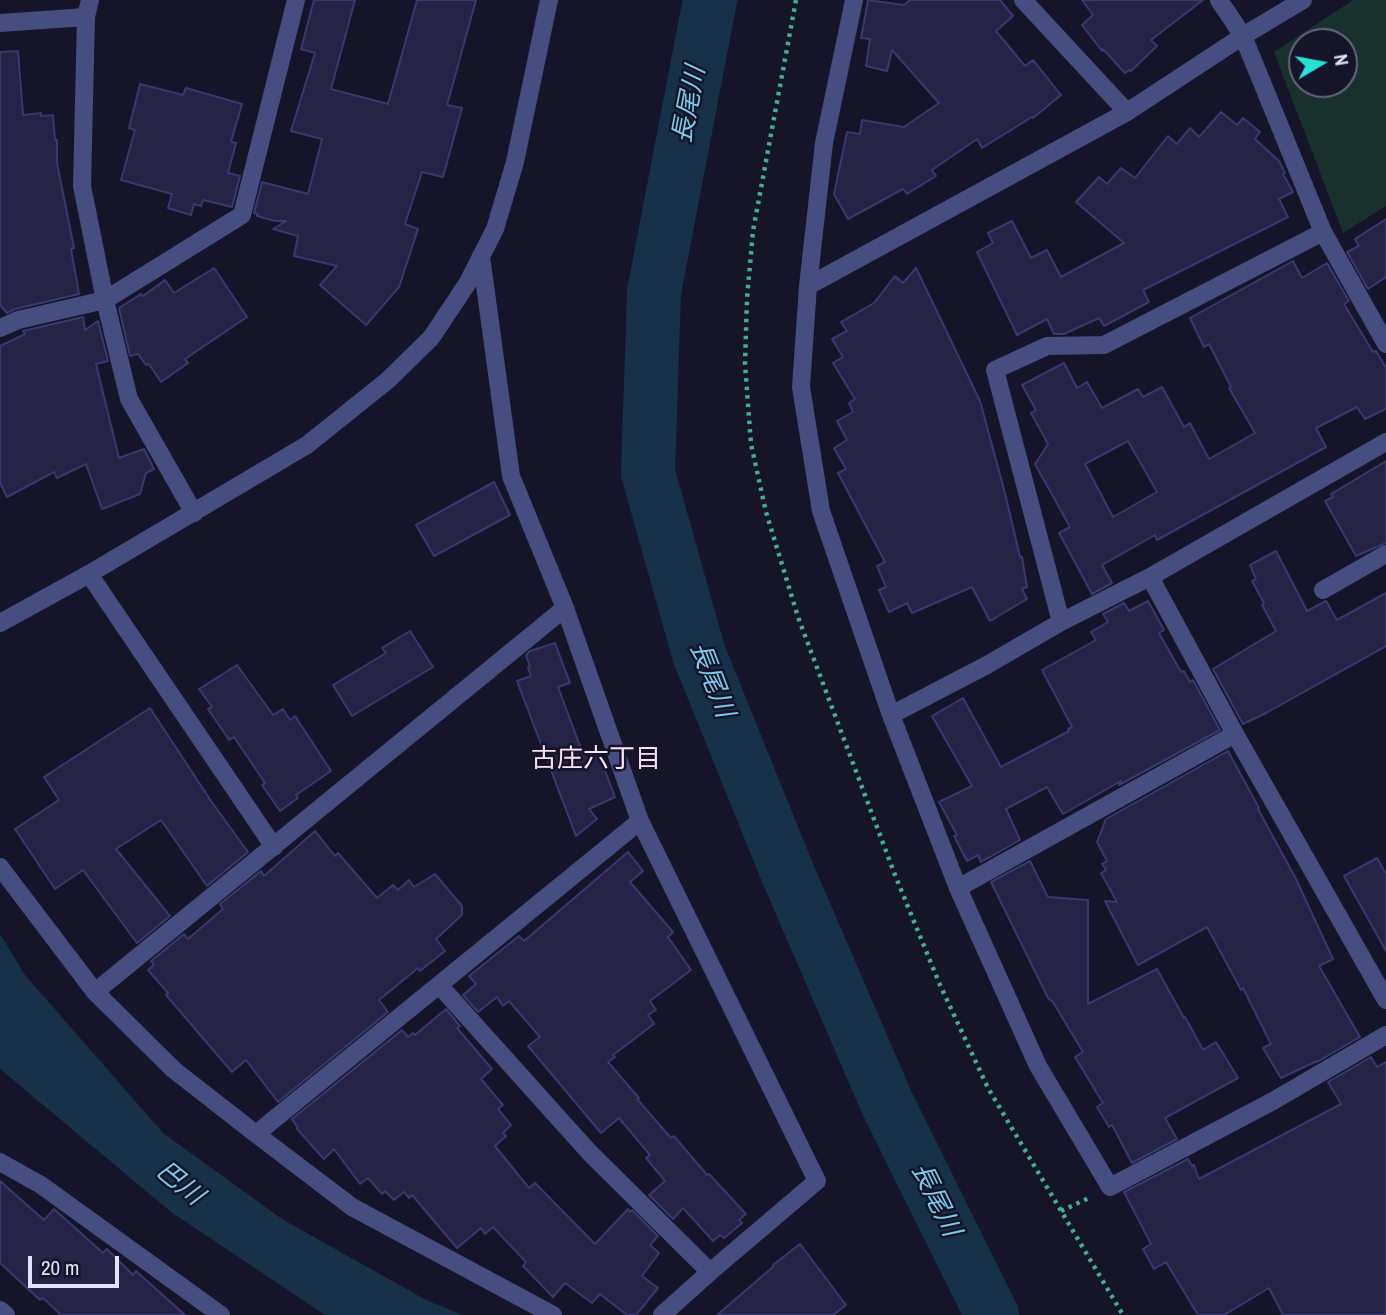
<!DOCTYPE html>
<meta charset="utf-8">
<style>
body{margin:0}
#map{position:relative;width:1386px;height:1315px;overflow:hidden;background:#151428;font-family:"Archivo Narrow",sans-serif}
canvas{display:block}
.north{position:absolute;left:1288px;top:28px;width:70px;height:70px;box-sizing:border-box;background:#151428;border:2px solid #66667c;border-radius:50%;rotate:80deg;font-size:19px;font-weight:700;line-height:28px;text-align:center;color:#e0e1fb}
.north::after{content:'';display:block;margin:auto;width:24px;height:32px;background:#26e0d6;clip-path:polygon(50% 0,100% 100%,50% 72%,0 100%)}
.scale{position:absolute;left:28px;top:1256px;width:91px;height:32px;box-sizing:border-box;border:4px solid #e0e1fb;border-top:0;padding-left:9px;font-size:21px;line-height:24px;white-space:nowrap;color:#e0e1fb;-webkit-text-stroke:5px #151428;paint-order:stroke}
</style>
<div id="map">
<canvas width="1386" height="1315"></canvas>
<div class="north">N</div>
<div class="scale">20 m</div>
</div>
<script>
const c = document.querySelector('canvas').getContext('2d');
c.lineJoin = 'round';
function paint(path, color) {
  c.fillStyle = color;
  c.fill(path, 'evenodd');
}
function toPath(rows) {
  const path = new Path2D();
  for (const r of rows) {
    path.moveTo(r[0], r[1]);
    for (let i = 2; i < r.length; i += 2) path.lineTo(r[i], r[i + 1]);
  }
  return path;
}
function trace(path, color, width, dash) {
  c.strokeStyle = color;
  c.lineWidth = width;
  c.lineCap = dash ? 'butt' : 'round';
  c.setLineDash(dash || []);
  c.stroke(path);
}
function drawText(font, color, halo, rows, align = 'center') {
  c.font = font + ' "Archivo Narrow","Noto Sans JP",sans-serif';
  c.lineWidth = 5;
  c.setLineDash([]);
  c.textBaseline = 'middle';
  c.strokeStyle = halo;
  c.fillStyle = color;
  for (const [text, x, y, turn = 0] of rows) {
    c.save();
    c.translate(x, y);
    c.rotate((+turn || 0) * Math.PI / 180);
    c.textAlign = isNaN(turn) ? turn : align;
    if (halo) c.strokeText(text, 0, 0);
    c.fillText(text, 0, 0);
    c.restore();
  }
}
const green = toPath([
 [1353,0,1386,0,1386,206,1343,233,1274,52],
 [1302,42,1344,42,1344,84,1302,84]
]);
const water = toPath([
 [0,934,25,975,163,1133,282,1219,426,1300,463,1315,325,1315,171,1212,0,1069]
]);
const river = toPath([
 [710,0,654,292,648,473,699,654,788,874,887,1103,992,1315]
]);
const building = toPath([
 [314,0,355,0,331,89,388,104,417,0,476,0,447,105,462,108,443,177,422,172,405,224,418,229,399,287,366,325,320,285,337,266,294,256,298,236,273,229,286,221,275,221,257,216,258,214,254,213,262,182,308,194,322,139,291,131,315,53,301,49,314,0],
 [868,0,904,5,910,0,1000,0,1013,16,996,31,1025,66,1033,60,1061,95,1033,118,1032,117,982,148,977,139,932,170,936,176,907,194,903,189,848,219,834,194,847,132,860,134,862,120,904,127,939,103,892,50,887,71,866,66,870,39,861,38,868,0],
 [1082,0,1203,0,1151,40,1157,46,1131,71,1129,70,1125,73,1103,49,1102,51,1082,25,1093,15,1082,0],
 [18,51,23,115,41,113,41,116,53,115,55,140,57,140,57,163,74,248,71,249,79,294,15,309,7,313,0,305,0,52,18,51],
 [140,84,183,95,186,88,242,104,231,142,236,143,228,173,240,176,232,207,203,200,201,206,194,204,191,215,168,208,172,194,121,180,135,130,129,128,140,84],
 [1221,112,1237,125,1243,118,1260,132,1255,139,1279,161,1285,173,1283,174,1293,192,1279,199,1288,217,1143,290,1149,302,1104,326,1099,318,1064,334,1054,334,1047,319,1017,335,977,252,993,243,988,233,1012,221,1031,258,1047,250,1061,277,1124,243,1076,202,1099,177,1107,184,1121,168,1135,178,1168,136,1177,144,1190,128,1199,137,1221,112],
 [1386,219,1386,277,1368,289,1347,252,1359,246,1355,239,1386,219],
 [1293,261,1302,278,1327,263,1349,301,1344,304,1373,352,1376,351,1386,368,1386,409,1365,419,1357,407,1316,428,1326,447,1157,540,1155,535,1102,565,1112,583,1092,594,1059,533,1070,527,1035,464,1048,444,1031,413,1036,410,1022,385,1064,363,1077,388,1087,382,1102,408,1138,389,1143,397,1162,387,1184,427,1190,423,1209,459,1255,433,1229,388,1231,387,1209,344,1204,347,1190,318,1293,261],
 [1128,441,1157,492,1113,517,1085,464,1128,441],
 [214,268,247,317,185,359,188,363,161,382,149,364,146,365,138,354,130,356,119,308,141,294,143,296,165,280,174,293,214,268],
 [916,268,980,401,1005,493,1020,557,1022,557,1027,587,1022,589,1027,599,990,621,972,587,912,613,907,603,889,612,879,590,886,587,877,566,885,562,838,473,846,469,834,448,847,440,837,421,853,412,849,403,855,399,833,363,843,357,832,339,847,331,841,322,874,303,895,276,903,283,916,268],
 [83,317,85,330,98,321,108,361,96,364,119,458,144,449,154,469,146,473,140,494,102,509,86,464,57,478,54,472,7,497,0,483,0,346,25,334,23,331,83,317],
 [1386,461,1386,543,1356,556,1325,501,1333,497,1331,494,1386,461],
 [494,482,510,515,434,556,416,525,494,482],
 [1276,551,1307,611,1326,601,1337,620,1386,593,1386,646,1266,713,1243,724,1213,669,1276,631,1262,605,1264,603,1252,581,1256,579,1250,565,1276,551],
 [1148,601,1164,630,1159,633,1181,672,1184,671,1190,682,1193,680,1220,730,1119,785,1121,781,1063,814,1047,787,1006,809,1020,840,981,862,978,855,967,861,954,836,957,835,939,802,972,786,932,716,963,698,1001,767,1069,731,1068,729,1072,727,1042,670,1096,640,1091,632,1108,622,1103,614,1124,603,1129,611,1148,601],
 [410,631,433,667,352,716,333,685,386,653,382,648,410,631],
 [555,643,570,683,558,687,583,754,597,750,615,797,589,809,597,819,576,836,517,681,531,676,528,668,530,667,526,655,530,651,555,643],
 [237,665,273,715,283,709,290,720,295,716,331,771,296,795,298,798,280,811,262,785,265,783,234,737,229,740,208,709,212,707,199,689,237,665],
 [150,708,211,801,248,852,207,886,161,820,116,849,170,916,137,943,83,870,55,889,15,829,59,800,44,777,150,708],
 [1228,751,1259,808,1258,809,1296,879,1333,959,1319,966,1360,1037,1317,1062,1317,1061,1281,1078,1263,1048,1271,1044,1243,988,1241,990,1207,927,1138,965,1105,901,1117,902,1101,873,1106,870,1102,864,1107,861,1097,842,1106,819,1228,751],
 [315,831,335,856,338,853,377,898,393,885,398,890,409,880,414,887,435,874,462,906,462,915,436,939,445,951,420,971,418,968,379,1000,388,1012,278,1102,246,1060,232,1072,166,995,168,993,148,970,154,965,151,961,184,934,188,939,223,909,220,904,261,871,264,876,315,831],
 [628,852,643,871,630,882,673,932,668,937,691,970,650,1001,656,1010,648,1015,654,1024,613,1055,615,1057,608,1062,639,1098,637,1099,671,1138,674,1136,707,1175,709,1174,746,1214,739,1220,742,1223,724,1238,720,1235,713,1241,683,1208,673,1219,649,1195,665,1181,646,1158,650,1155,619,1118,601,1133,528,1046,540,1037,509,1001,503,1006,497,997,478,1012,463,995,476,984,469,976,519,936,524,941,628,852],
 [1377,858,1386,874,1386,951,1344,876,1377,858],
 [1030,861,1048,897,1088,900,1088,1004,1157,969,1184,1018,1185,1017,1203,1050,1216,1042,1238,1078,1165,1118,1177,1139,1132,1163,1112,1125,1109,1127,1097,1107,1103,1103,1075,1057,1083,1052,1053,1002,1048,998,991,882,1030,861],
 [446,1009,460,1026,457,1028,492,1069,481,1079,503,1105,498,1109,511,1125,503,1133,506,1136,495,1146,529,1188,535,1183,595,1244,628,1209,630,1212,632,1210,658,1236,650,1245,659,1253,642,1276,658,1288,636,1315,627,1315,600,1294,592,1303,565,1283,553,1297,523,1266,526,1262,493,1227,485,1234,481,1228,457,1248,412,1195,409,1198,404,1192,394,1200,385,1191,382,1194,368,1178,360,1184,334,1149,324,1159,297,1129,298,1128,292,1119,402,1030,408,1037,413,1033,415,1035,446,1009],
 [1371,1057,1377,1067,1386,1062,1386,1315,1283,1315,1269,1288,1224,1315,1198,1315,1166,1262,1154,1269,1143,1249,1151,1244,1124,1192,1188,1159,1192,1166,1194,1165,1199,1179,1341,1104,1328,1082,1371,1057],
 [0,1181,44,1220,54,1209,103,1253,107,1249,133,1275,136,1271,185,1315,61,1315,43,1298,40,1300,0,1263,0,1181],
 [800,1244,846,1305,833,1315,717,1315,774,1266,773,1265,800,1244]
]);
const path = toPath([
 [796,0,753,231,747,298,745,364,751,444,766,512,798,617,895,875,940,985,988,1088,1123,1315],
 [1061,1211,1091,1197]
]);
const minor = toPath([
 [90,0,86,17,82,186,105,300,129,399,194,513],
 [854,0,824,143,808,286,801,387,821,511,891,715,958,888,1038,1066,1110,1187,1273,1101,1386,1035],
 [1023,0,1127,112],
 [1219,0,1243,36,1323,232,1386,344],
 [0,23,86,17],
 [481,256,511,476,565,608,640,821,817,1181,710,1272,662,1315],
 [808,286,1127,112,1243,36,1303,0],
 [0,328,18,320,105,300,242,215,296,0],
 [89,574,274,847],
 [1150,577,1235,734,1386,1000],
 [1323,590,1386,554],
 [1061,622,995,370,1047,346,1104,345,1323,232],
 [0,623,89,574,307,445,388,380,431,338,467,284,495,229,515,162,549,0],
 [891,715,987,665,1061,622,1150,577,1386,442],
 [0,867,95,992,174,1070,256,1134,352,1207,553,1315],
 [958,888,1235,734],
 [439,985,589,1152,710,1272],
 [95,992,565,608],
 [256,1134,640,821],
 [0,1162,41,1185,221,1315],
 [0,1310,6,1315]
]);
const waterNames = [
 ["長尾川",690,105,-79],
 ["長尾川",711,680,69],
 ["巴川",179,1184,39],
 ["長尾川",935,1200,64]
];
const neighbourhoodNames = [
 ["古庄六丁目",596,760]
];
paint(green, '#18312c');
paint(water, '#173149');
trace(river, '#173149', 54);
paint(building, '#252346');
trace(building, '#3b386f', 2);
trace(path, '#42ac95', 4.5, [3.5, 5]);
trace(minor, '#464d80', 18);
drawText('italic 26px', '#7cc9ec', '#151428', waterNames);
drawText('26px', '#fbe1f5', '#151428', neighbourhoodNames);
</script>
